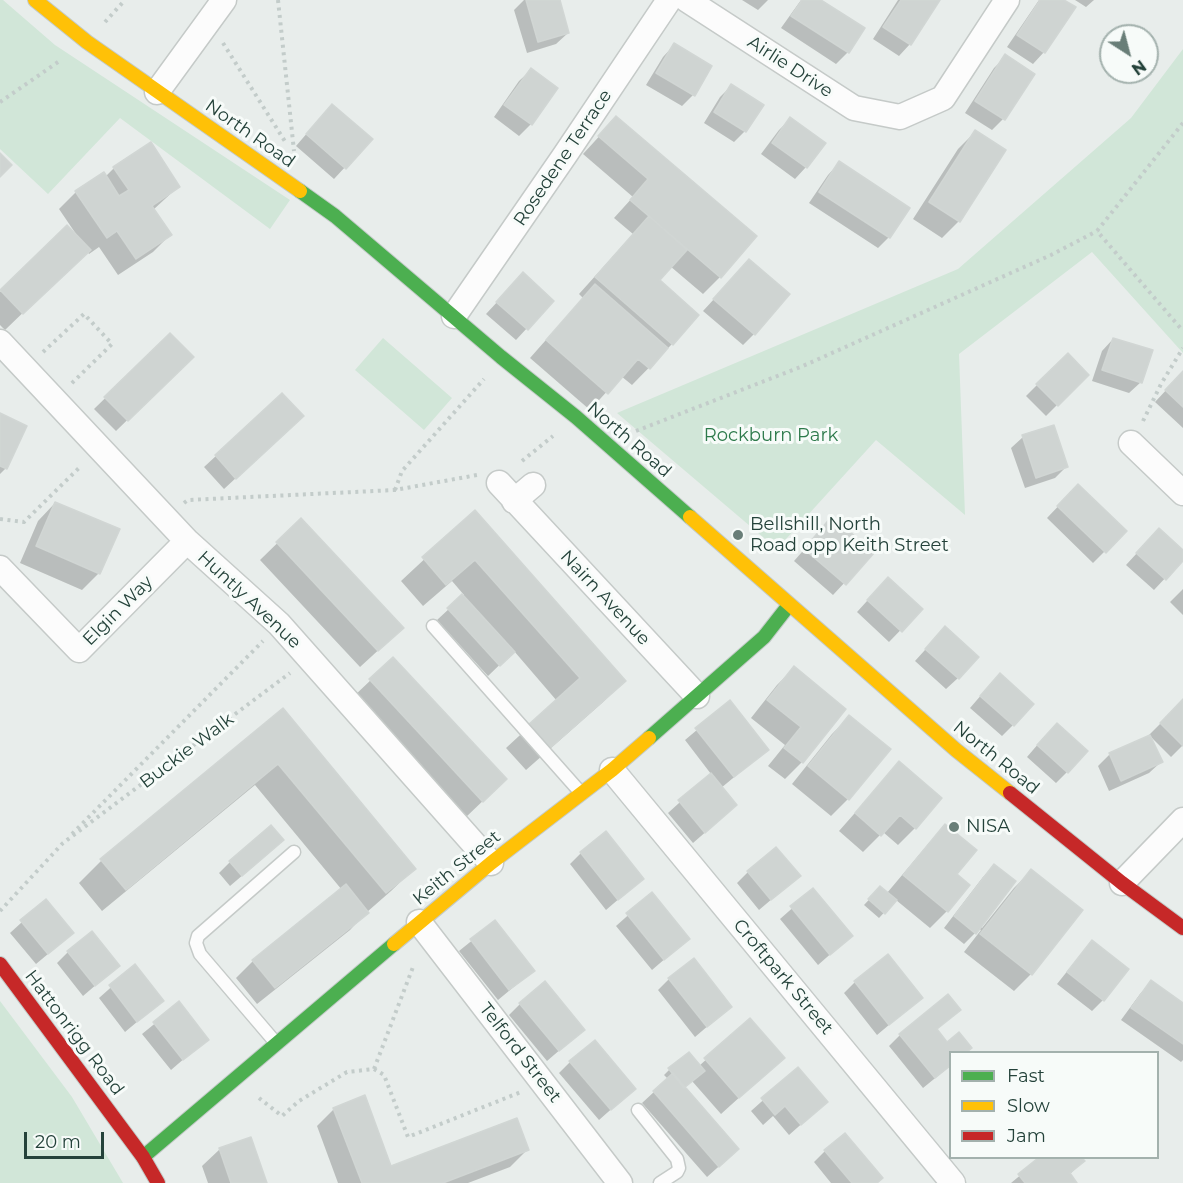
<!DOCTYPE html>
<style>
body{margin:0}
#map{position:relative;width:1183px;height:1183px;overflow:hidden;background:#e8edeb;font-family:Montserrat,sans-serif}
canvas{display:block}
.legend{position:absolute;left:949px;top:1051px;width:210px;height:108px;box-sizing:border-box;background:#f7fbf9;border:2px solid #a3b1ad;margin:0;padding:8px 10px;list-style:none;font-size:18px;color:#24423a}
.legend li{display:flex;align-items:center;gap:12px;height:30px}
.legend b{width:30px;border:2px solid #a3b1ad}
.north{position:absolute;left:1099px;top:24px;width:60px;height:60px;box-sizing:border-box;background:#f7fbf9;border:2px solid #a3b1ad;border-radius:50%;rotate:144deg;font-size:16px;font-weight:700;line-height:24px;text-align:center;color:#24423a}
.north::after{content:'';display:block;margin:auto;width:21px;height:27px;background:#697e78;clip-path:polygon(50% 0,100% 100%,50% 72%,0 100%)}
.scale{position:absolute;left:24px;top:1132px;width:80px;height:27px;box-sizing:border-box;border:3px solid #24423a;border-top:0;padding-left:8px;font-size:18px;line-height:21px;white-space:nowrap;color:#24423a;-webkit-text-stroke:4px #f7fbf9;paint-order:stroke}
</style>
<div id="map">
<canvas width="1183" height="1183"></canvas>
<ul class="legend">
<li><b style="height:8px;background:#4caf50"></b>Fast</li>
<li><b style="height:8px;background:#ffc107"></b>Slow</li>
<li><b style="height:8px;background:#c62828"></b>Jam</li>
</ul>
<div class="north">N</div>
<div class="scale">20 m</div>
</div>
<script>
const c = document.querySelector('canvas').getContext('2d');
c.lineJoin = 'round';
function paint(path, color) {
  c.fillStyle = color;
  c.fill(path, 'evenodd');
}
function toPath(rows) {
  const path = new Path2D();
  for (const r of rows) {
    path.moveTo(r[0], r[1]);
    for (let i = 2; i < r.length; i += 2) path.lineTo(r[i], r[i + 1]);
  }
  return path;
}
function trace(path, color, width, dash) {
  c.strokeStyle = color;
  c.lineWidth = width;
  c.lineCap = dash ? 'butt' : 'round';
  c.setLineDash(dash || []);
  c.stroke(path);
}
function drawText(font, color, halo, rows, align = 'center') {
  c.font = font + ' Montserrat,sans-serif';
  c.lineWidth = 6;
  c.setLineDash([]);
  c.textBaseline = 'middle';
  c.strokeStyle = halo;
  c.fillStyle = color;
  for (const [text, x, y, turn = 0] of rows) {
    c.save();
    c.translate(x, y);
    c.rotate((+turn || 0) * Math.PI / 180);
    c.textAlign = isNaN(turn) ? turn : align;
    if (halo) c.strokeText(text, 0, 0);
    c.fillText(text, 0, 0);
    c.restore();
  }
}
const green = toPath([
 [0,0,3,0,55,45,290,200,270,229,120,118,48,194,0,149],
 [1183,49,1183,353,1092,252,959,354,965,515,876,440,777,549,617,413,958,269,1131,118],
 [383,338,452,398,424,430,355,370],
 [0,1001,72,1097,123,1183,0,1183]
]);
const shadow = toPath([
 [524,0,558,0,568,33,556,44,527,53,514,10],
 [742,0,768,0,758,10],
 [801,0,818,0,863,29,848,52,836,64,781,28],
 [898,0,939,0,910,44,899,56,873,39],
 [1039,0,1062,0,1073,8,1044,52,1033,64,1007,47],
 [1075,0,1094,0,1086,7],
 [674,45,693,95,682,106,646,85,663,57],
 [1006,56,1033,74,1003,119,992,130,965,113,994,68],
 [531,70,556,88,531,124,519,136,494,117,519,81],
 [731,86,745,131,734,142,704,123,720,97],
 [321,117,371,139,334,179,296,146],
 [616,118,720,277,703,294,670,266,658,281,672,344,632,385,621,376,590,410,530,358,583,298,579,294,633,234,614,218,633,197,583,154],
 [790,119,806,167,795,179,761,154,779,130],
 [975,132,959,221,942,238,913,219,958,149],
 [839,163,889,237,878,248,809,203,828,175],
 [114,168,178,187,153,210,170,235,153,252,118,275,99,247,89,254,87,251,5,330,0,325,0,292,67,228,74,235,76,234,59,209,76,192,105,177],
 [749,261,754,334,743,345,703,311],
 [512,286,552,301,516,340,486,314],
 [170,335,192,357,116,431,94,409],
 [1113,339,1141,382,1129,393,1092,381,1102,351],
 [1067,355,1087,375,1046,416,1026,396],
 [1183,372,1183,428,1155,402],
 [282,395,291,427,224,489,204,467],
 [0,415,6,468,0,474],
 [1023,437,1066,467,1055,478,1025,488,1011,448],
 [1067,497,1125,531,1093,563,1047,518],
 [55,503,99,573,82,590,20,563,38,521],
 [475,512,624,681,602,703,526,770,506,748,557,701,514,651,488,676,437,620,464,595,452,581,423,606,401,581],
 [832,518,872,553,833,595,794,561],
 [301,520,384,645,360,667,260,560],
 [1148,541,1183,552,1183,559,1154,590,1126,565],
 [1183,589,1183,615,1170,602],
 [877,590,921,609,889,642,857,612],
 [934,640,958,678,946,689,915,661],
 [393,659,488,796,465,818,353,697],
 [794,668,844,709,802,762,785,779,768,766,785,745,751,718,777,685],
 [989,686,1013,725,1002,736,970,708],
 [1183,701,1183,745,1171,757,1149,735],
 [729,703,767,750,721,788,724,816,693,843,668,813,711,774,685,740],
 [283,710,414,869,391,891,367,912,350,930,257,1004,236,978,253,961,342,890,255,785,102,911,79,883,101,861],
 [849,717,848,799,831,816,792,784,832,734],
 [1045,736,1067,772,1056,783,1027,757],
 [1110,754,1161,762,1149,773,1109,791,1098,766],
 [899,763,915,828,898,845,883,832,863,852,839,831],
 [946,826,955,875,947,911,930,928,896,900,879,918,864,905,880,888,887,893,929,843],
 [271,851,230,886,219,873,230,862],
 [581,853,642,879,606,910,570,864],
 [994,866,980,926,982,928,1014,888,1031,871,1081,910,1031,974,1014,991,964,952,981,930,979,929,964,944,944,928,983,877],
 [748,872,799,876,759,910,737,883],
 [813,890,851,936,818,965,780,919],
 [652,894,688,939,652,970,616,926],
 [45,901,60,944,36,964,10,933],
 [495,922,533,971,498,1000,459,951],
 [1092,942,1103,1000,1092,1011,1057,984,1081,954],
 [68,952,118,966,83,996,57,963],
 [135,966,162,1001,125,1032,99,998],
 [669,979,730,1007,695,1037,658,990],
 [855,982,921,998,877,1035,844,993],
 [1151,982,1183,1004,1183,1060,1181,1062,1121,1020,1140,994],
 [179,1004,207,1039,171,1070,142,1034],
 [520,1004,583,1030,547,1061,509,1015],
 [959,1010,936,1030,947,1044,970,1048,966,1052,950,1052,950,1066,923,1088,889,1046,900,1035],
 [750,1020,783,1058,721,1114,692,1081,684,1087,726,1160,707,1177,642,1103,668,1079,664,1075,669,1070,699,1066],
 [570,1062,634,1089,599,1120,559,1073],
 [798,1069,814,1113,789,1135,773,1116,763,1125,751,1111],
 [334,1109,391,1168,527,1150,510,1167,468,1183,338,1183,317,1126],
 [220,1149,265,1183,208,1183,202,1166],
 [825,1151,876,1183,831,1183,814,1162],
 [1041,1158,1080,1158,1083,1161,1069,1175,1076,1183,1011,1183]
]);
const building = toPath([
 [526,0,560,0,569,33,538,42,526,0],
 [802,0,821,0,865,28,849,53,791,16,802,0],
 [901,0,940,0,911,45,883,27,901,0],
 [1040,0,1064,0,1076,7,1045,53,1017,35,1040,0],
 [674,43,712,66,695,96,656,73,674,43],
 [1005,54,1035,74,1005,120,975,101,1005,54],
 [531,68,558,88,532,125,504,105,531,68],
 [731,84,764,105,746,132,714,112,731,84],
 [332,104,373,139,346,169,306,134,332,104],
 [616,116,757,236,721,278,630,200,648,179,598,136,616,116],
 [790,117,826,143,807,168,772,143,790,117],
 [975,130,1006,150,960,222,929,202,975,130],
 [151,142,180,187,152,206,172,235,136,259,117,231,107,238,75,191,104,172,119,196,129,190,113,167,151,142],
 [0,153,12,165,0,177,0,153],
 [839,161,910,208,890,238,819,192,839,161],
 [649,216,687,250,660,280,699,315,673,345,595,277,649,216],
 [67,225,91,250,23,314,0,290,67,225],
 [749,259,790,294,755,335,713,299,749,259],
 [523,272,554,301,528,330,496,302,523,272],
 [595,284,668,348,650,369,638,359,608,394,546,340,595,284],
 [170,333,194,357,128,421,104,397,170,333],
 [1113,338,1153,350,1142,383,1102,370,1113,338],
 [1068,353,1089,375,1058,406,1036,384,1068,353],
 [1183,371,1183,407,1165,390,1183,371],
 [282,393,304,416,236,479,215,455,282,393],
 [0,413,27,426,7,469,0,466,0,413],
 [1054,425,1068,467,1036,478,1022,435,1054,425],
 [1078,484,1127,531,1106,553,1057,506,1078,484],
 [55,502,120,529,100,574,36,546,55,502],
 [475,510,626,681,549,749,528,725,580,678,475,560,446,585,422,557,475,510],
 [832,516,874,553,846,585,804,549,832,516],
 [301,518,404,628,378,651,276,542,301,518],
 [1159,528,1183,550,1183,561,1166,580,1136,553,1159,528],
 [888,577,923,609,902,632,867,600,888,577],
 [462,594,515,652,500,666,447,608,462,594],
 [945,626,979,657,959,679,925,649,945,626],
 [393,657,507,779,483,802,369,679,393,657],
 [794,666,846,709,803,763,784,748,801,727,767,700,794,666],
 [1000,673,1034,704,1014,726,980,696,1000,673],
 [1183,699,1183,746,1160,723,1183,699],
 [730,700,769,750,734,777,695,728,730,700],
 [283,708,416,869,386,893,278,764,126,890,100,859,283,708],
 [849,715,891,749,849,800,808,766,849,715],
 [1057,723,1088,751,1068,773,1037,745,1057,723],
 [1150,735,1163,762,1121,781,1109,753,1150,735],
 [899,761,942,798,916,829,900,815,881,836,855,813,899,761],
 [711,773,737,805,705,833,678,800,711,773],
 [945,824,977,850,957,874,970,885,948,912,903,875,945,824],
 [271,825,284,840,242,876,229,861,271,825],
 [606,831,644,879,618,900,580,852,606,831],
 [776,847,801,876,771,900,747,871,776,847],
 [994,864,1016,881,976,934,954,916,994,864],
 [1031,869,1083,910,1032,975,980,934,1031,869],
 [346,884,369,913,275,988,252,960,346,884],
 [880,886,897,900,885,914,868,899,880,886],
 [813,888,853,936,830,955,790,906,813,888],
 [652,892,690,939,664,960,626,913,652,892],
 [46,899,74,933,48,954,20,920,46,899],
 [495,920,535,971,509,990,470,939,495,920],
 [92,931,120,966,95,986,67,951,92,931],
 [1092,940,1129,969,1104,1001,1067,972,1092,940],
 [888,954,923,998,889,1025,854,981,888,954],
 [694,958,732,1007,707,1027,668,978,694,958],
 [135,964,164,1001,137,1022,109,985,135,964],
 [1151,980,1183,1003,1183,1044,1131,1008,1151,980],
 [545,981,585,1030,559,1051,519,1003,545,981],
 [948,994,961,1010,937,1029,947,1042,959,1032,972,1048,967,1052,950,1052,950,1066,935,1078,899,1034,948,994],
 [179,1001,209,1040,183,1060,153,1022,179,1001],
 [750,1018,785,1058,739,1098,704,1058,750,1018],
 [595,1040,636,1089,611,1110,569,1061,595,1040],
 [689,1052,705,1071,684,1088,668,1068,689,1052],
 [798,1067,828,1102,801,1125,785,1106,775,1115,761,1098,798,1067],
 [673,1073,739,1149,719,1167,653,1091,673,1073],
 [365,1095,391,1166,517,1118,529,1150,443,1183,362,1183,333,1108,365,1095],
 [845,1133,883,1178,877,1183,852,1183,824,1150,845,1133],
 [251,1137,267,1183,231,1183,219,1148,251,1137],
 [1038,1158,1082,1158,1085,1161,1070,1173,1077,1183,1025,1183,1018,1174,1038,1158]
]);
const path = toPath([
 [278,0,294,151],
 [105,22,125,0],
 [223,43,286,143],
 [0,102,61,60],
 [1183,123,1097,231,1183,331],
 [43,352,84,314,112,344,71,384],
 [1143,421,1161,384,1183,348],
 [636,431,803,366,1051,255,1097,231],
 [522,461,553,436],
 [395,490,402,471,484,379],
 [184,503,188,500,395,490,477,475],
 [0,519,24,522,81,466],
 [72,834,263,641],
 [0,911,63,843,290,673],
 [374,1069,413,967],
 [259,1098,282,1116,299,1101,347,1072,374,1069,384,1075,408,1137,521,1092]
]);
const lane = toPath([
 [433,626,581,793],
 [276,1043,200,954,196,943,198,936,294,852],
 [638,1110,677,1159,679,1168,677,1172,660,1183]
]);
const street = toPath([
 [687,0,854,108,900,117,943,98,1007,0],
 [157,92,224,0],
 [454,316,565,155,669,0],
 [0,342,187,541,279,624,491,863],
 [1131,443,1183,493],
 [499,483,697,696],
 [514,501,533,485],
 [0,568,79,650,187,541],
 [612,770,953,1183],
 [1122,883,1183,820],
 [419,922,620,1183]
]);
const fast = toPath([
 [300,191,335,216,501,357,576,417,690,517],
 [649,738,764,637,789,605],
 [143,1157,394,944]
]);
const slow = toPath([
 [35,0,87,42,300,191],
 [690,517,956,750,1010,793],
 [394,944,491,863,612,770,649,738]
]);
const jam = toPath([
 [1010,793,1122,883,1183,928],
 [0,964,143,1157,158,1183]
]);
const markers = [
 [738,535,6,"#697e78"],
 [954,827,6,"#697e78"]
];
const streetNames = [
 ["Airlie Drive",790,67,33],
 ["North Road",250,134,35],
 ["Rosedene Terrace",563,158,-56],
 ["North Road",629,440,41],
 ["Nairn Avenue",605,598,47],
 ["Huntly Avenue",249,600,43],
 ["Elgin Way",118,611,-45],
 ["Buckie Walk",187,751,-37],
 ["North Road",996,758,39],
 ["Keith Street",457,868,-39],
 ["Croftpark Street",783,977,50],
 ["Hattonrigg Road",74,1033,53],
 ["Telford Street",520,1053,52]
];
const parkNames = [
 ["Rockburn Park",771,436]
];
const poiNames = [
 ["Bellshill, North",750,525],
 ["Road opp Keith Street",750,546],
 ["NISA",966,827]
];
paint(green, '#d1e6d8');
paint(shadow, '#0003');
paint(building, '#cfd4d2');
trace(building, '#d1d6d4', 1.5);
trace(lane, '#c5cac8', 15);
trace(street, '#c5cac8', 27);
trace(fast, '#c3cbc8', 16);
trace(slow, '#c3cbc8', 16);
trace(jam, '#c3cbc8', 16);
trace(path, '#c3ccca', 4, [3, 4.5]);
trace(lane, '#fcfcfc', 12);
trace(street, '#fcfcfc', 24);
trace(fast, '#4caf50', 14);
trace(slow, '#ffc107', 14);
trace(jam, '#c62828', 14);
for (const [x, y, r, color] of markers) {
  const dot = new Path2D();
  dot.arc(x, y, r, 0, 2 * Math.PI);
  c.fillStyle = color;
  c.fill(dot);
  trace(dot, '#f7fbf9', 2);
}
drawText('18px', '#24423a', '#f7fbf9', streetNames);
drawText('18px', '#2d7a4b', '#f7fbf9', parkNames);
drawText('18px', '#24423a', '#f7fbf9', poiNames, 'left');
</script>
